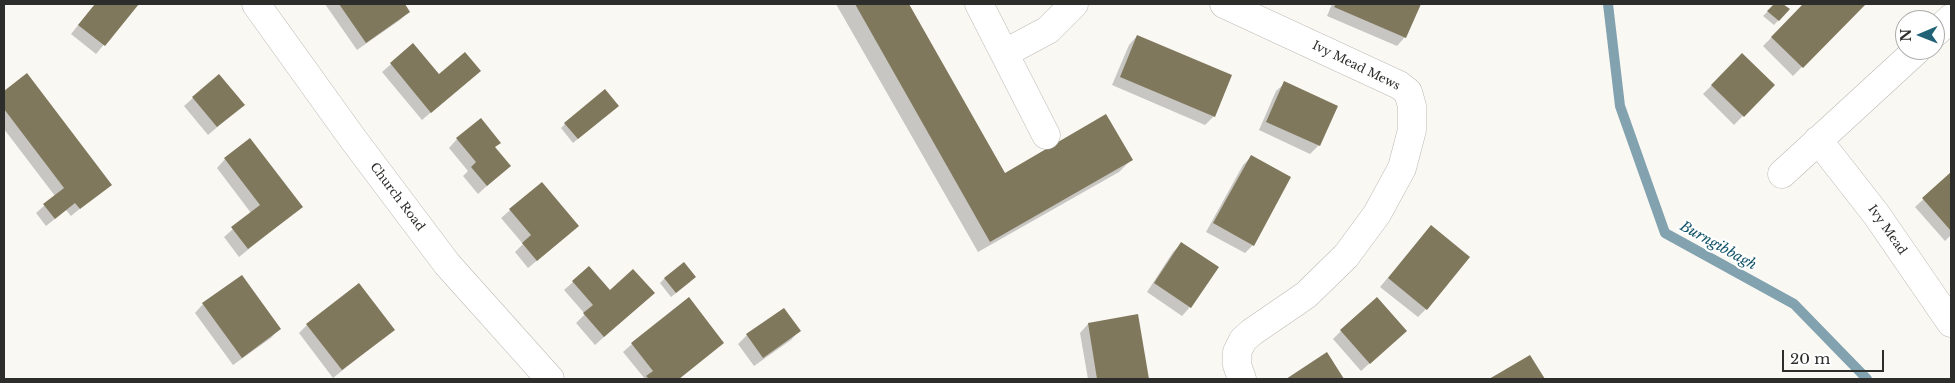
<!DOCTYPE html>
<style>
body{margin:0}
#map{position:relative;width:1955px;height:383px;overflow:hidden;background:#faf8f3;font-family:"Libre Baskerville",serif}
canvas{display:block}
.frame{position:absolute;inset:0;border:5px solid #2d2d2b;pointer-events:none}
.north{position:absolute;left:1895px;top:10px;width:50px;height:50px;box-sizing:border-box;background:#fff;border:1px solid #ababaa;border-radius:50%;rotate:269deg;font-size:14px;font-weight:700;line-height:20px;text-align:center;color:#2d2d2b}
.north::after{content:'';display:block;margin:auto;width:18px;height:22px;background:#226277;clip-path:polygon(50% 0,100% 100%,50% 72%,0 100%)}
.scale{position:absolute;left:1782px;top:350px;width:102px;height:22px;box-sizing:border-box;border:2px solid #2d2d2b;border-top:0;padding-left:6px;font-size:15px;line-height:18px;white-space:nowrap;color:#2d2d2b;-webkit-text-stroke:4px #fff;paint-order:stroke}
</style>
<div id="map">
<canvas width="1955" height="383"></canvas>
<div class="frame"></div>
<div class="north">N</div>
<div class="scale">20 m</div>
</div>
<script>
const c = document.querySelector('canvas').getContext('2d');
c.lineJoin = 'round';
function paint(path, color) {
  c.fillStyle = color;
  c.fill(path, 'evenodd');
}
function toPath(rows) {
  const path = new Path2D();
  for (const r of rows) {
    path.moveTo(r[0], r[1]);
    for (let i = 2; i < r.length; i += 2) path.lineTo(r[i], r[i + 1]);
  }
  return path;
}
function trace(path, color, width, dash) {
  c.strokeStyle = color;
  c.lineWidth = width;
  c.lineCap = dash ? 'butt' : 'round';
  c.setLineDash(dash || []);
  c.stroke(path);
}
function drawText(font, color, halo, rows, align = 'center') {
  c.font = font + ' "Libre Baskerville",serif';
  c.lineWidth = 4.5;
  c.setLineDash([]);
  c.textBaseline = 'middle';
  c.strokeStyle = halo;
  c.fillStyle = color;
  for (const [text, x, y, turn = 0] of rows) {
    c.save();
    c.translate(x, y);
    c.rotate((+turn || 0) * Math.PI / 180);
    c.textAlign = isNaN(turn) ? turn : align;
    if (halo) c.strokeText(text, 0, 0);
    c.fillText(text, 0, 0);
    c.restore();
  }
}
const shadow = toPath([
 [95,4,138,4,96,54,71,34],
 [325,4,403,4,409,11,400,20,357,50],
 [836,4,907,4,1004,174,1131,160,1119,172,978,252],
 [1332,4,1419,4,1405,37,1397,46,1327,16],
 [1775,4,1782,4,1788,10,1774,25,1763,16],
 [1805,4,1864,4,1793,76,1763,46],
 [1137,36,1214,116,1205,125,1112,85,1129,45],
 [413,45,439,75,479,71,422,120,382,72],
 [1742,55,1773,85,1734,125,1703,94],
 [27,75,110,184,71,216,66,210,46,226,36,213,55,196,4,129,4,93],
 [1285,83,1319,145,1310,154,1259,130,1276,91],
 [193,98,243,105,208,135,184,106],
 [613,110,573,143,561,128,565,124],
 [457,139,509,166,478,194,463,176,468,171,449,148],
 [1251,157,1253,245,1245,253,1206,232,1243,165],
 [225,159,301,207,239,257,224,237,251,213,217,168],
 [1951,174,1951,235,1945,241,1915,207],
 [542,183,569,234,528,268,515,252,523,244,501,218],
 [1431,226,1426,309,1418,317,1380,287],
 [1181,244,1217,268,1190,307,1182,316,1147,292,1173,252],
 [665,278,690,282,671,297,660,283],
 [573,282,609,292,645,301,595,345,576,323,585,314,564,290],
 [203,304,279,329,271,338,233,365,195,313],
 [783,309,799,331,791,340,754,366,738,344,747,335],
 [1136,316,1147,379,1088,379,1080,333,1088,324],
 [307,325,393,330,333,378,299,333],
 [1341,331,1397,339,1361,371,1333,339],
 [723,343,679,379,645,379,623,352,632,344],
 [1326,354,1343,379,1288,379],
 [1530,357,1543,379,1492,379]
]);
const stream = toPath([
 [1608,4,1620,106,1665,233,1794,304,1867,379]
]);
const building = toPath([
 [95,4,139,4,105,46,78,25],
 [339,4,405,4,410,12,366,43],
 [855,4,909,4,1005,173,1106,114,1133,160,990,242],
 [1336,4,1421,4,1406,38,1334,7],
 [1774,4,1783,4,1790,9,1779,21,1767,11],
 [1803,4,1866,4,1803,68,1771,37],
 [1137,35,1232,75,1215,117,1120,77],
 [413,43,439,74,465,52,481,71,431,113,390,63],
 [1742,53,1775,85,1744,117,1711,85],
 [27,73,112,185,80,209,75,203,55,219,43,204,64,188,4,109,4,91],
 [219,74,245,105,217,127,192,97],
 [1284,81,1338,106,1320,146,1266,122],
 [605,89,619,106,578,139,564,123],
 [481,118,501,143,495,147,511,166,487,186,471,167,476,162,456,138],
 [250,138,303,207,248,249,231,227,260,205,224,158],
 [1251,155,1291,177,1254,246,1213,223],
 [1951,172,1951,231,1922,198],
 [542,182,579,226,537,261,522,243,531,235,509,209],
 [1431,225,1470,257,1427,310,1388,278],
 [1181,242,1219,267,1191,308,1154,283],
 [684,262,696,277,676,293,664,278],
 [589,266,610,290,633,269,655,293,604,337,583,313,593,305,572,281],
 [242,275,281,329,242,358,202,303],
 [359,283,395,330,342,370,306,324],
 [689,297,724,343,679,379,649,379,646,376,653,371,631,343],
 [1377,297,1407,331,1370,364,1340,330],
 [784,308,801,331,763,358,746,334],
 [1138,314,1149,379,1097,379,1088,323],
 [1327,352,1344,379,1286,379],
 [1530,355,1545,379,1489,379,1501,372]
]);
const minor = toPath([
 [256,4,353,139,447,264,550,379],
 [979,4,1046,135],
 [1224,4,1399,85,1408,92,1412,106,1412,130,1402,168,1377,214,1346,256,1306,295,1252,332,1243,340,1237,352,1237,365,1242,379],
 [1935,33,1951,18],
 [1005,53,1048,30,1074,4],
 [1818,140,1876,214,1951,323],
 [1782,174,1917,50]
]);
const streetNames = [
 ["Ivy Mead Mews",1356,66,26],
 ["Church Road",397,197,53],
 ["Ivy Mead",1887,230,55]
];
const waterNames = [
 ["Burngibbagh",1718,246,29]
];
paint(shadow, '#0003');
trace(stream, '#81a2ae', 10);
paint(building, '#80785d');
trace(minor, '#bcbab5', 29);
trace(minor, '#fff', 28);
drawText('12px', '#2d2d2b', '#fff', streetNames);
drawText('italic 14px', '#115468', '#fff', waterNames);
</script>
